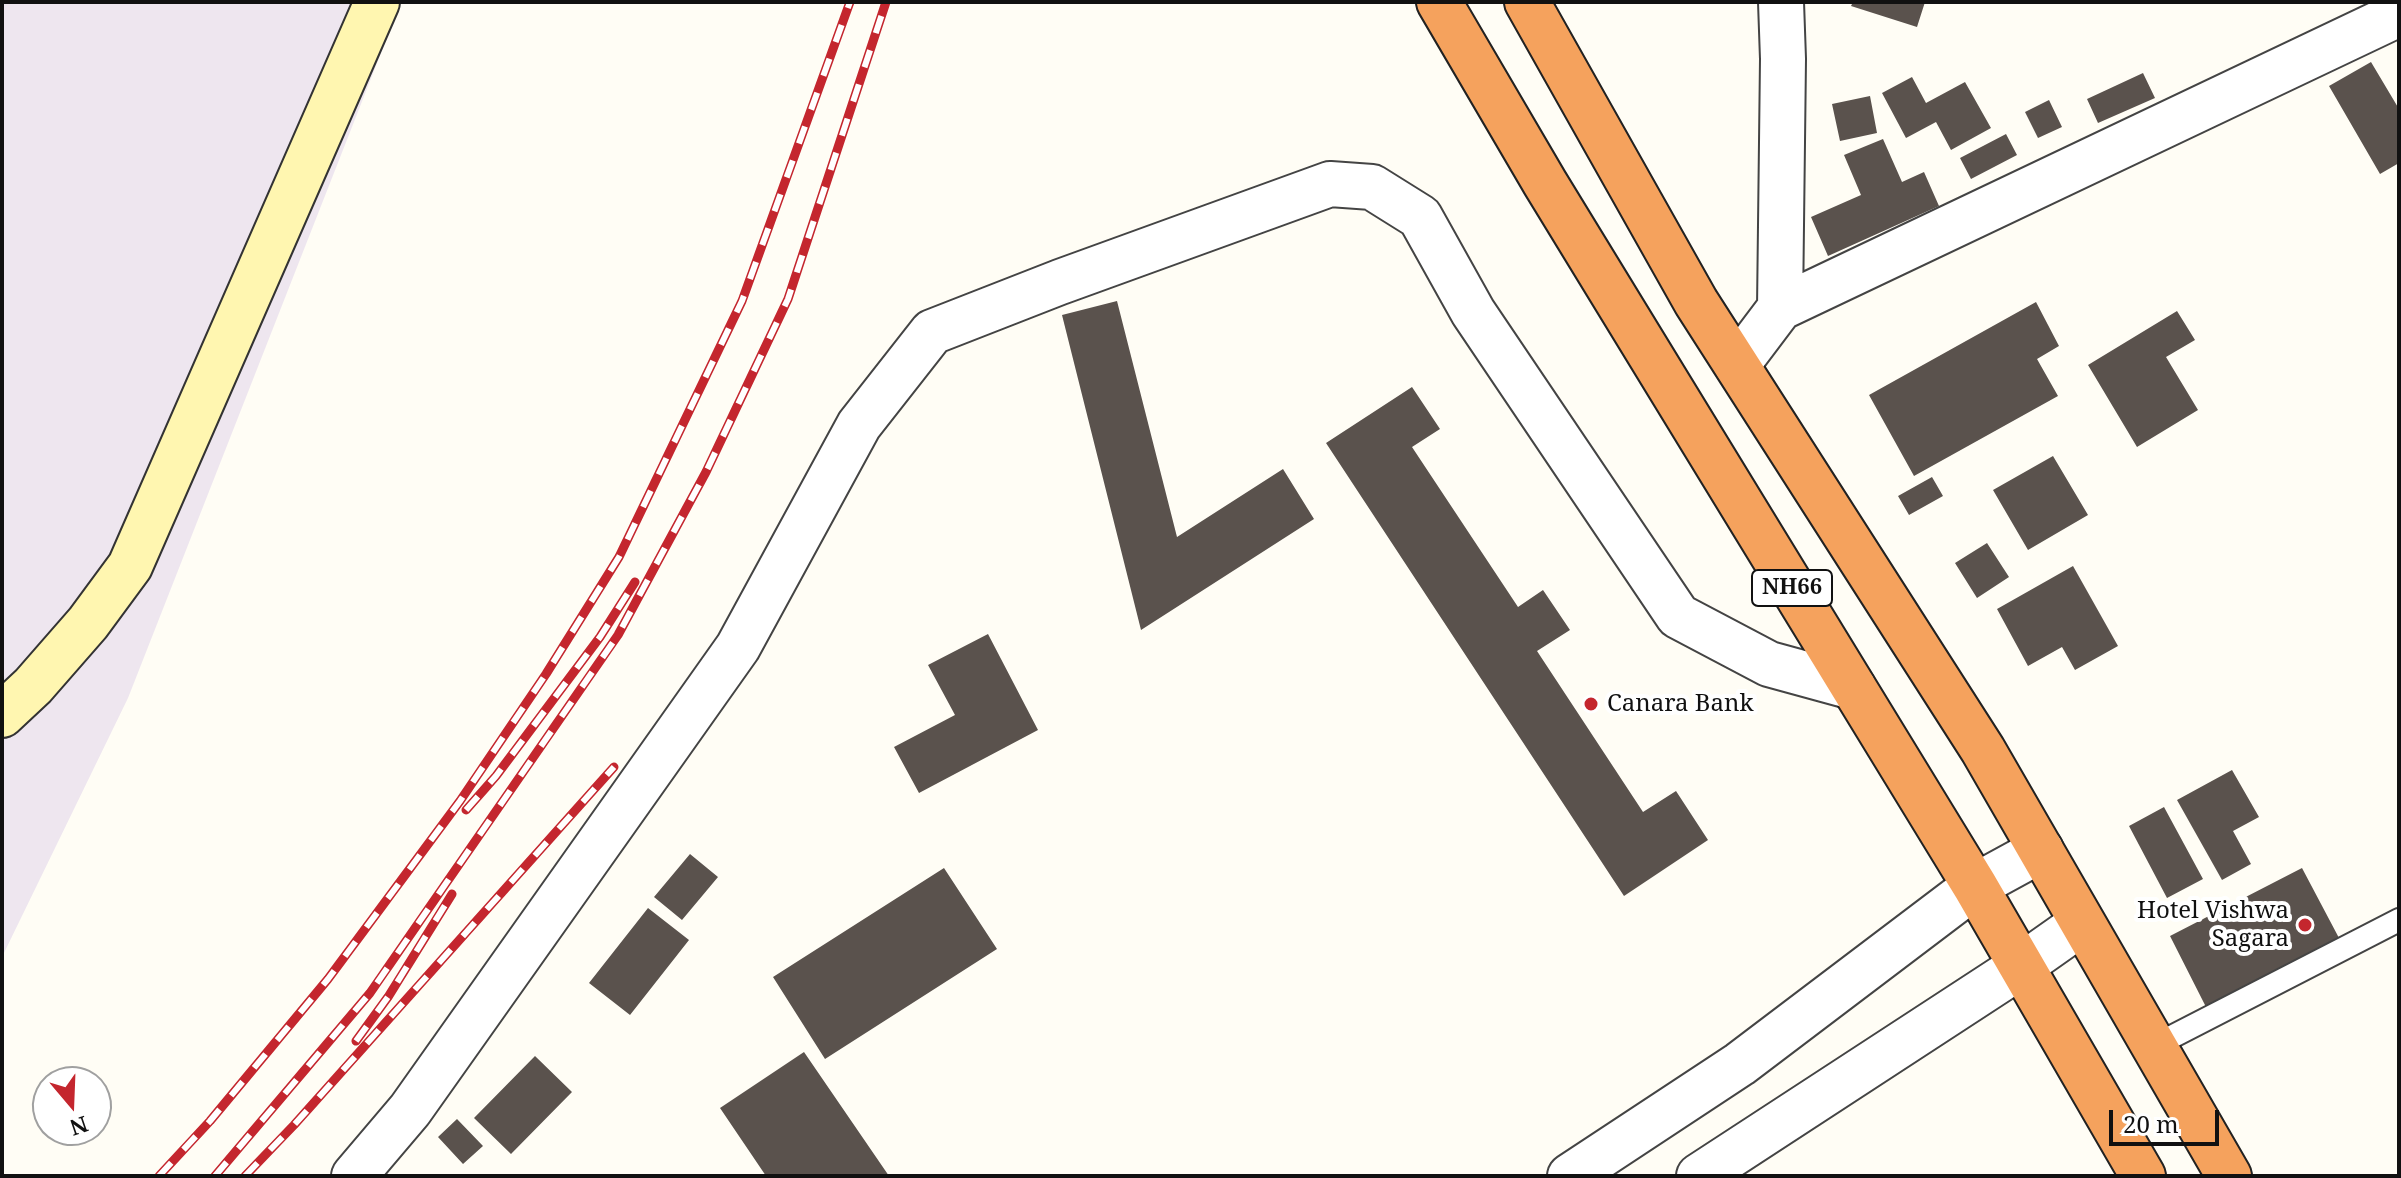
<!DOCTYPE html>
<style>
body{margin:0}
#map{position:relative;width:2401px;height:1178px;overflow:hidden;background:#fffdf5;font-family:"Noto Serif",serif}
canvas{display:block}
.frame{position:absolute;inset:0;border:4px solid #111;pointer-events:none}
.north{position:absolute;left:32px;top:1066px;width:80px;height:80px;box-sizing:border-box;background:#fff;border:2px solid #a0a0a0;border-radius:50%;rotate:161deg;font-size:22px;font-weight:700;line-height:32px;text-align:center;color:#111}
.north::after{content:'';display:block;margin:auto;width:28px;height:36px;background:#c4262e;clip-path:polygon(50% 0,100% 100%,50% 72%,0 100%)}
.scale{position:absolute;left:2109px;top:1110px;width:110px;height:36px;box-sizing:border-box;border:4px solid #111;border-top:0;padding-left:10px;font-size:24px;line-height:28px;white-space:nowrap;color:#111;-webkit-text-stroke:6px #fff;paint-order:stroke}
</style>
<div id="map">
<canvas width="2401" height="1178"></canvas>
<div class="frame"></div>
<div class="north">N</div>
<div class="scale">20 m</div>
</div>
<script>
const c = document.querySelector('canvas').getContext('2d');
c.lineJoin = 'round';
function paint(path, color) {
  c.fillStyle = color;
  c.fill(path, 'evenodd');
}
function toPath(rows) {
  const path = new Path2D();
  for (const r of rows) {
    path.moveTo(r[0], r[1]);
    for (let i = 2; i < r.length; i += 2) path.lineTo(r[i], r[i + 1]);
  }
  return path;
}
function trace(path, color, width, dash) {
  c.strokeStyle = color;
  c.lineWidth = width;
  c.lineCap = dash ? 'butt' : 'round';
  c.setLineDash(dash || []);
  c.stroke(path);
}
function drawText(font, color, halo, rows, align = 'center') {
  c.font = font + ' "Noto Serif",serif';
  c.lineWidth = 8;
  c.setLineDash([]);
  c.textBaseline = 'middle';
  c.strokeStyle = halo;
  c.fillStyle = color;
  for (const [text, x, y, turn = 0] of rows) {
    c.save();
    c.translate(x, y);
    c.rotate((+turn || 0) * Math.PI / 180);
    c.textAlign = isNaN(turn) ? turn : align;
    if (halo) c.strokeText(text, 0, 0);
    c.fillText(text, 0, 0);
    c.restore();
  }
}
const industrial = toPath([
 [2,2,401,2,128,698,2,957]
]);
const building = toPath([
 [1853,2,1925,2,1917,27,1851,6],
 [2371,62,2399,109,2399,163,2380,174,2329,86],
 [2143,73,2155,98,2098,123,2087,99],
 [1912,77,1926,103,1965,82,1991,128,1951,150,1936,122,1906,138,1882,93],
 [1870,96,1877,133,1840,141,1832,104],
 [2049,100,2062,127,2038,138,2025,112],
 [2006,134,2017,155,1971,179,1960,158],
 [1883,139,1902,182,1924,172,1939,206,1828,256,1811,217,1861,195,1844,155],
 [1117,301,1177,537,1283,469,1314,519,1141,630,1062,315],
 [2036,302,2059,346,2037,359,2058,396,1914,476,1869,395],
 [2177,311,2195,340,2166,357,2198,410,2137,447,2088,365],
 [1412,387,1440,429,1412,447,1518,607,1543,590,1570,630,1537,651,1643,812,1676,791,1708,840,1624,896,1326,443],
 [2053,456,2088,515,2028,550,1993,490],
 [1932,477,1943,496,1909,515,1898,496],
 [1987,543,2009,577,1977,598,1955,563],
 [2073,566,2118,646,2075,670,2062,647,2028,666,1997,609],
 [988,634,1038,730,919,793,894,747,955,715,928,665],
 [2232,770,2259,817,2233,831,2251,864,2222,880,2177,800],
 [2164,807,2203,879,2167,898,2129,826],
 [690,854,718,877,682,920,654,897],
 [944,868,997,949,825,1059,773,977],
 [2302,868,2339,938,2206,1007,2170,936],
 [648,908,689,940,630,1015,589,983],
 [804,1052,889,1176,766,1176,720,1108],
 [535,1056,572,1092,511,1154,474,1118],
 [457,1119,483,1146,463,1164,438,1137]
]);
const lane = toPath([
 [2154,1046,2399,920]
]);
const street = toPath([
 [1780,308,1783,59,1781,2],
 [1737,365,1780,308,2399,14],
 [354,1176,410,1110,738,647,859,425,932,332,1060,282,1330,184,1372,187,1420,217,1473,312,1678,616,1769,664,1853,687],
 [1570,1176,1740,1064,1975,886,2041,850],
 [1699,1176,2021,966,2082,923]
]);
const secondary = toPath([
 [2,715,33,686,88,623,130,566,377,2]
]);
const highway = toPath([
 [1439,2,1545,183,1975,886,2143,1176],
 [1527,2,1696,302,1983,750,2229,1176]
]);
const rail = toPath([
 [466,810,496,776,600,637,635,582],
 [356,1041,388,997,452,894],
 [159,1176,210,1121,328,979,460,801,546,674,619,557,742,301,850,2],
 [215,1176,370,993,618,635,706,472,788,299,886,2],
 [245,1176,294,1125,614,767]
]);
const markers = [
 [1591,704,8,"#c4262e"],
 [2305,925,8,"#c4262e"]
];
const shields = [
 [1792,588,80]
];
const shieldNames = [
 ["NH66",1792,588]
];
const poiNames = [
 ["Canara Bank",1607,704],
 ["Hotel Vishwa",2289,911,"right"],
 ["Sagara",2289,939,"right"]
];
paint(industrial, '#eee6ef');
paint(building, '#5a524d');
trace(lane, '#444', 26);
trace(street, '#444', 48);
trace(secondary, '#333', 48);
trace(highway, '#222', 48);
trace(lane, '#fff', 22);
trace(street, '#fff', 44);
trace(secondary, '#fff6b0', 44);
trace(highway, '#f5a25d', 44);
trace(rail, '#c4262e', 9);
trace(rail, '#fff', 6, [18]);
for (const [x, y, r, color] of markers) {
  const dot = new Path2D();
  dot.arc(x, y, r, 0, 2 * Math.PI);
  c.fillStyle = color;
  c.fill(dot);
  trace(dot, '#fff', 3);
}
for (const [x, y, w] of shields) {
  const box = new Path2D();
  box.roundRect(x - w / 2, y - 18, w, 36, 6);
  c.fillStyle = '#fff';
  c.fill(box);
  trace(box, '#111', 2);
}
drawText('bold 22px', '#111', null, shieldNames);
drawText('24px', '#111', '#fff', poiNames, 'left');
</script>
